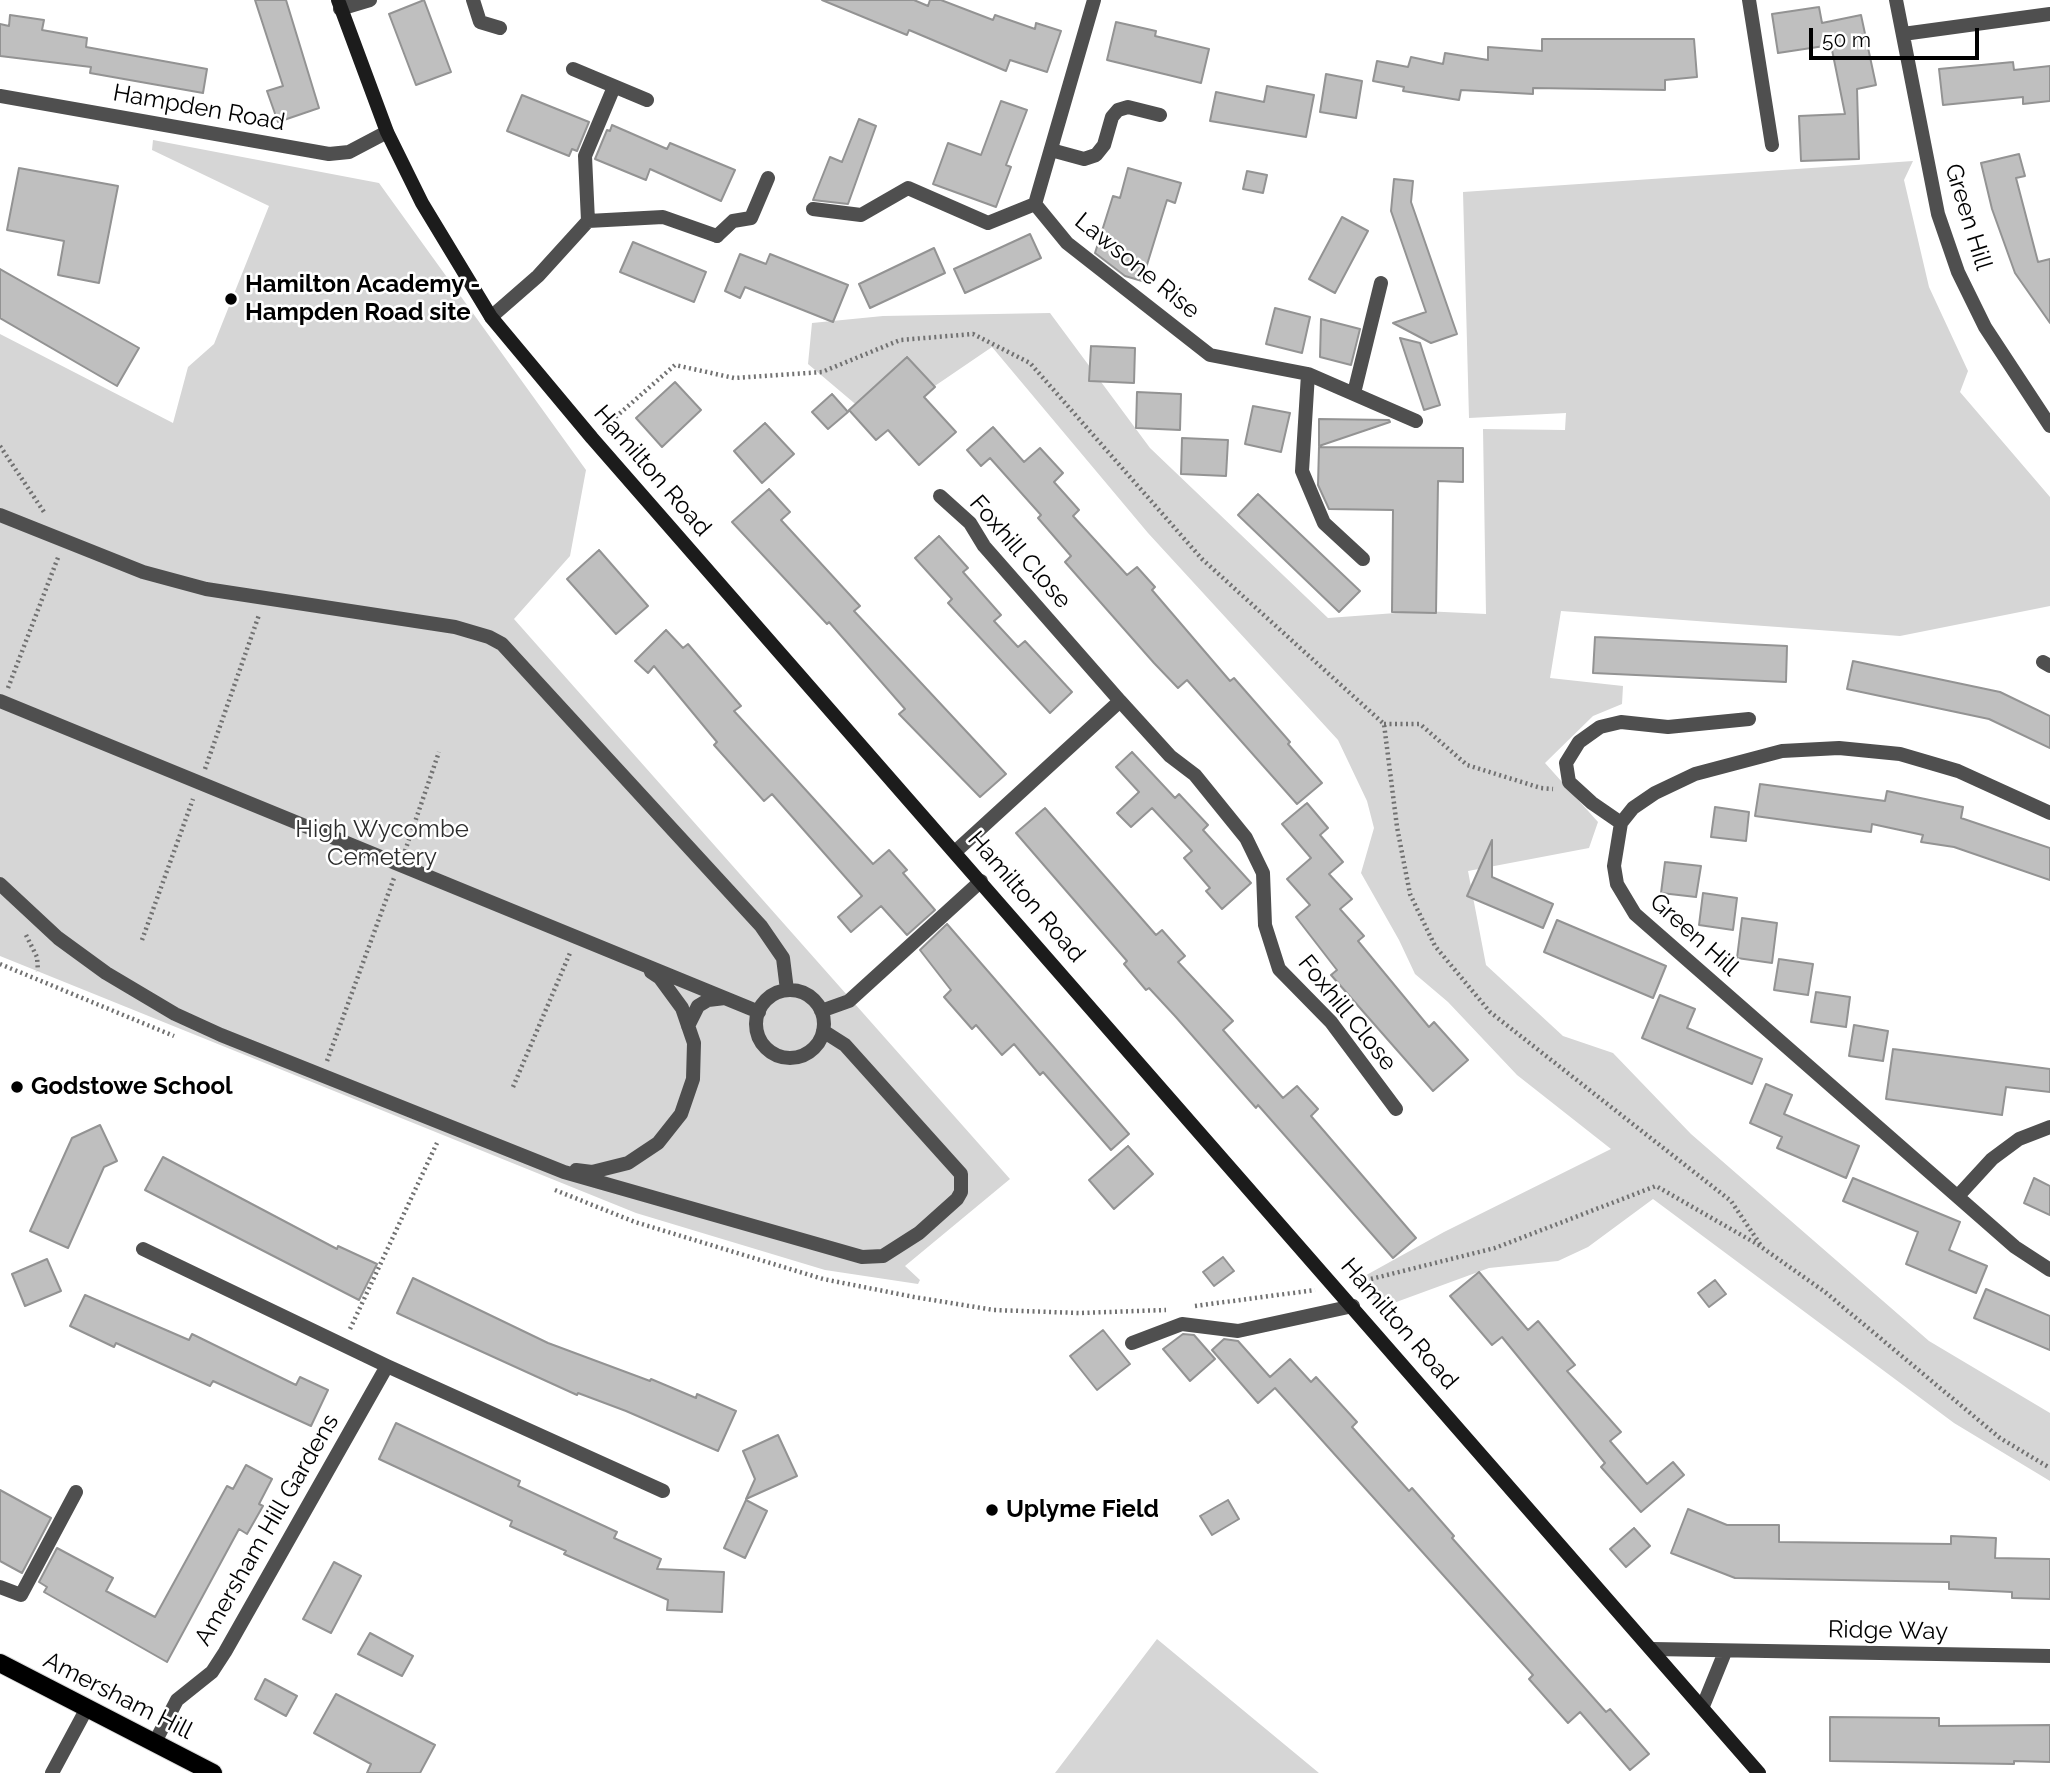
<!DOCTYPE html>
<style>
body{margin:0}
#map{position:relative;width:2050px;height:1773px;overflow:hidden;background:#fff;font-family:Raleway,sans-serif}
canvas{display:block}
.scale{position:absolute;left:1809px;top:28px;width:170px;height:32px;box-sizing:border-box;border:4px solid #000;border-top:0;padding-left:9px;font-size:21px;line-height:24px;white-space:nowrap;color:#000;-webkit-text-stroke:5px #fff;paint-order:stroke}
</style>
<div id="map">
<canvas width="2050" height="1773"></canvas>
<div class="scale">50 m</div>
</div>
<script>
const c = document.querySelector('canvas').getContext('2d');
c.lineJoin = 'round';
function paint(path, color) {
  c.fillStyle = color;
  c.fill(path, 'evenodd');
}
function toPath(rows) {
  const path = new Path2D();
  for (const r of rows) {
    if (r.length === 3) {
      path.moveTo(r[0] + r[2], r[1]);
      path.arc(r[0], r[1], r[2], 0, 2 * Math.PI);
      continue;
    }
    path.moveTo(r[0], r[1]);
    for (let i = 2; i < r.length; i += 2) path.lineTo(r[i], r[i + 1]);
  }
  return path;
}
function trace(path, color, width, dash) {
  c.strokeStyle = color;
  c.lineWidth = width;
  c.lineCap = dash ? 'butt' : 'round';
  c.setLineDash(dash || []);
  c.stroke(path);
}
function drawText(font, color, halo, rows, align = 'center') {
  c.font = font + ' Raleway,sans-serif';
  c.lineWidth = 5;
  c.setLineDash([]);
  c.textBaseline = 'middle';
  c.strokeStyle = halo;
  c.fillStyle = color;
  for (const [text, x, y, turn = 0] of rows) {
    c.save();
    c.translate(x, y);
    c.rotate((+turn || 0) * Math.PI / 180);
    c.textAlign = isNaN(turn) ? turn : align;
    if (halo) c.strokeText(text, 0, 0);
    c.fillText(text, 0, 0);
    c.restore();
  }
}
const green = toPath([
 [153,140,379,183,586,470,570,556,514,619,1010,1179,905,1266,920,1280,918,1284,825,1270,636,1213,0,956,0,334,173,423,188,367,214,344,269,206,152,150],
 [1913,161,1904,180,1929,287,1968,371,1960,392,2050,497,2050,606,1900,636,1561,611,1550,678,1623,686,1622,704,1593,716,1545,763,1598,822,1589,848,1468,871,1486,965,1563,1036,1613,1053,1691,1134,1929,1341,2050,1413,2050,1481,1954,1423,1653,1199,1588,1247,1558,1261,1489,1268,1380,1308,1361,1278,1444,1232,1611,1149,1517,1075,1448,1002,1415,974,1399,940,1361,873,1374,828,1367,801,1338,740,1148,533,992,347,879,424,808,364,812,323,883,316,1050,313,1150,448,1328,618,1423,611,1486,614,1483,429,1565,430,1566,413,1469,418,1463,192],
 [1157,1639,1319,1773,1055,1773]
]);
const building = toPath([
 [255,0,286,0,319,108,278,122,267,91,283,86,255,0],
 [424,0,451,72,416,85,389,14,424,0],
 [822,0,914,0,928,6,930,0,941,0,993,20,995,15,1035,29,1036,23,1061,31,1047,72,1010,60,1006,71,909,30,907,35,822,0],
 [1819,7,1822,23,1861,15,1876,85,1857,89,1859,159,1801,161,1799,116,1845,114,1831,45,1778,53,1772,14,1819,7],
 [10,15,44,20,42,30,87,38,86,47,207,69,203,93,90,73,91,67,0,56,0,24,9,26,10,15],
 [1116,22,1156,31,1155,36,1209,49,1201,83,1107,60,1116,22],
 [1542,39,1694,39,1697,77,1665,80,1665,90,1533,88,1533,94,1461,90,1459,100,1403,91,1404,87,1373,81,1377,61,1408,67,1411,57,1443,64,1445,53,1488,60,1488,47,1542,51,1542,39],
 [2013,62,2014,70,2050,66,2050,101,2023,104,2023,97,1943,105,1939,69,2013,62],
 [1326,74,1362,81,1356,118,1320,112,1326,74],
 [1267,86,1314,95,1306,137,1210,121,1216,92,1264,102,1267,86],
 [522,95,589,122,577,151,572,149,569,156,507,131,522,95],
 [1001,101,1027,110,1006,165,1011,167,996,207,933,184,948,143,981,155,1001,101],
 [859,119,876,126,848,204,813,200,830,157,842,162,859,119],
 [612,125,667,149,670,143,735,170,721,201,650,169,646,180,595,159,607,130,610,131,612,125],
 [2019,154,2025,176,2016,178,2038,262,2050,259,2050,323,2015,273,1992,209,1981,163,2019,154],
 [19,168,118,186,99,283,58,275,64,241,7,230,19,168],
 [1128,168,1181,183,1175,203,1167,200,1142,281,1125,276,1095,253,1113,196,1120,198,1128,168],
 [1247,171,1267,175,1263,193,1243,189,1247,171],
 [1394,179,1413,181,1411,202,1457,334,1431,343,1393,323,1426,312,1391,211,1394,179],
 [1342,217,1368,231,1335,293,1309,279,1342,217],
 [1030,234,1041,258,965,293,954,269,1030,234],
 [633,242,706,272,694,302,620,272,633,242],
 [934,248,945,273,870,308,859,284,934,248],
 [740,254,766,264,770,254,848,285,833,322,745,287,740,298,725,291,740,254],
 [0,269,139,348,117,386,0,318,0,269],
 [1275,308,1310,317,1302,353,1266,344,1275,308],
 [1321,319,1360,329,1351,365,1320,357,1321,319],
 [1400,338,1420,343,1440,405,1424,410,1400,338],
 [1091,346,1135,348,1134,383,1089,381,1091,346],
 [907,357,935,387,924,397,956,432,919,465,888,430,876,440,849,410,907,357],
 [675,382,701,410,662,447,636,418,675,382],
 [1137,392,1181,394,1180,430,1136,428,1137,392],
 [832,394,848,412,828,429,812,412,832,394],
 [1253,406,1290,413,1281,452,1245,444,1253,406],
 [1319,419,1389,420,1390,422,1319,446,1319,419],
 [765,423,794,454,762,483,734,451,765,423],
 [993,427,1024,462,1040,448,1063,473,1054,482,1079,510,1073,516,1127,575,1137,567,1155,587,1152,590,1230,681,1234,678,1290,742,1288,744,1322,783,1297,804,1187,680,1178,688,1154,663,1065,562,1071,556,1038,518,1041,515,990,458,981,466,967,450,993,427],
 [1182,438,1228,440,1226,476,1181,474,1182,438],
 [1319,447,1463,448,1463,482,1438,481,1436,613,1392,612,1393,510,1329,509,1318,485,1319,447],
 [769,489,790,512,781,520,860,606,854,611,1006,774,980,797,899,714,905,709,829,622,827,624,732,522,769,489],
 [1258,494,1360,591,1339,612,1238,515,1258,494],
 [939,536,968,568,963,572,1001,615,994,621,1018,647,1025,641,1072,692,1050,713,948,603,952,599,915,558,939,536],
 [599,550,648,606,616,634,567,579,599,550],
 [666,630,683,648,688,644,741,706,734,711,873,864,889,850,907,870,903,873,935,910,907,935,881,906,851,932,838,917,862,896,772,794,764,801,714,745,717,742,654,666,648,673,635,661,666,630],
 [1595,637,1787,646,1786,682,1593,673,1595,637],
 [1853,661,2000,692,2050,716,2050,748,1989,719,1847,689,1853,661],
 [1132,752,1175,798,1179,794,1208,825,1203,830,1251,883,1222,909,1206,891,1210,888,1184,858,1192,851,1152,808,1131,827,1117,813,1139,792,1116,767,1132,752],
 [1760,784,1885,801,1887,791,1963,807,1961,818,2050,848,2050,880,1954,847,1921,842,1923,835,1872,824,1871,832,1755,816,1760,784],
 [1307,803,1328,828,1320,835,1343,862,1329,874,1352,899,1340,909,1364,936,1358,941,1429,1027,1434,1022,1468,1060,1433,1091,1331,975,1337,970,1296,917,1310,905,1287,879,1311,858,1282,824,1307,803],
 [1715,807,1749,812,1746,841,1711,837,1715,807],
 [1045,808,1156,935,1162,930,1185,956,1178,962,1233,1021,1223,1030,1283,1098,1297,1086,1318,1109,1311,1116,1416,1238,1393,1258,1258,1105,1256,1108,1175,1016,1149,988,1146,990,1124,964,1127,961,1016,833,1045,808],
 [1492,840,1492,877,1553,904,1543,928,1467,896,1492,840],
 [1665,862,1701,866,1696,897,1661,893,1665,862],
 [1703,893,1737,898,1733,930,1699,925,1703,893],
 [1742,918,1777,923,1772,963,1737,958,1742,918],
 [1557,920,1666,966,1653,998,1544,952,1557,920],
 [947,924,1129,1134,1111,1150,1043,1072,1040,1075,1014,1044,1002,1055,976,1025,972,1029,944,997,951,990,920,950,947,924],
 [1779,959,1813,964,1808,995,1774,990,1779,959],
 [1816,992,1850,997,1846,1027,1811,1022,1816,992],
 [1660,995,1695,1009,1687,1028,1762,1059,1752,1084,1642,1038,1660,995],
 [1854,1025,1888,1031,1883,1061,1849,1056,1854,1025],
 [1893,1049,2050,1069,2050,1092,2006,1087,2002,1115,1886,1099,1893,1049],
 [1766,1084,1792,1095,1784,1114,1859,1146,1846,1178,1777,1148,1782,1137,1750,1123,1766,1084],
 [100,1125,117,1161,104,1167,68,1248,30,1231,72,1138,100,1125],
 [1128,1146,1153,1174,1114,1209,1089,1180,1128,1146],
 [163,1157,337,1249,338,1246,377,1264,359,1300,145,1190,163,1157],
 [1853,1178,1960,1222,1949,1250,1987,1266,1976,1293,1906,1264,1918,1232,1843,1201,1853,1178],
 [2034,1178,2050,1186,2050,1215,2024,1203,2034,1178],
 [1223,1257,1234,1271,1214,1286,1203,1272,1223,1257],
 [47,1259,61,1291,25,1306,12,1274,47,1259],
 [1479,1272,1528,1330,1538,1321,1575,1365,1567,1371,1621,1432,1610,1441,1647,1484,1673,1462,1684,1475,1641,1512,1601,1467,1605,1463,1502,1337,1492,1345,1450,1296,1479,1272],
 [413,1278,548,1343,650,1381,651,1379,696,1398,697,1394,736,1411,718,1451,626,1411,578,1393,577,1395,397,1313,413,1278],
 [1715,1280,1726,1294,1709,1307,1698,1293,1715,1280],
 [1986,1289,2050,1316,2050,1350,1974,1318,1986,1289],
 [85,1295,189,1340,192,1334,296,1385,300,1377,328,1390,311,1426,213,1381,210,1386,116,1343,114,1347,70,1326,85,1295],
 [1103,1330,1130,1364,1097,1390,1070,1356,1103,1330],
 [1183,1334,1194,1335,1215,1359,1190,1381,1163,1349,1183,1334],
 [1224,1339,1238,1341,1270,1377,1290,1359,1311,1382,1316,1377,1357,1422,1352,1427,1409,1491,1412,1488,1454,1536,1452,1538,1606,1712,1610,1709,1649,1754,1630,1770,1580,1712,1568,1723,1529,1679,1533,1675,1275,1388,1258,1403,1212,1350,1224,1339],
 [396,1423,520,1481,518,1486,617,1532,614,1538,661,1559,657,1569,724,1572,722,1612,667,1610,668,1600,564,1554,566,1551,510,1526,512,1521,379,1459,396,1423],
 [778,1435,797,1476,746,1499,755,1479,743,1451,778,1435],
 [246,1465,272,1479,259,1504,263,1506,247,1534,239,1529,167,1662,44,1592,47,1587,39,1582,57,1548,113,1578,106,1591,155,1617,227,1486,233,1489,246,1465],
 [0,1490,51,1518,22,1573,0,1561,0,1490],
 [746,1500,767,1511,745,1558,724,1548,746,1500],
 [1228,1500,1239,1519,1212,1535,1200,1516,1228,1500],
 [1688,1509,1727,1525,1779,1525,1779,1542,1951,1544,1951,1536,1996,1538,1995,1558,2050,1559,2050,1599,2012,1598,2012,1592,1949,1589,1949,1582,1735,1578,1671,1553,1688,1509],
 [1634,1528,1650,1546,1626,1567,1610,1549,1634,1528],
 [334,1562,361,1576,331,1633,303,1619,334,1562],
 [370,1633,413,1656,402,1676,358,1654,370,1633],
 [265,1679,297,1696,286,1716,255,1699,265,1679],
 [336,1694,435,1745,420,1773,367,1773,371,1764,314,1733,336,1694],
 [1830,1717,1939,1718,1939,1726,2050,1725,2050,1762,2014,1761,2014,1764,1830,1761,1830,1717]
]);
const path = toPath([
 [603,428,675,365,734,378,822,372,900,340,973,334,1030,363,1202,559,1384,724,1397,827,1410,894,1435,946,1490,1012,1731,1201,1762,1247],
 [0,446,44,512],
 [8,688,59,555],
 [1384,724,1420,724,1467,765,1541,788,1553,789],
 [205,769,259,615],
 [405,851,439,752],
 [26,935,37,957,38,971],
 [142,940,193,799],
 [0,964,174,1036],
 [327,1061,394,878],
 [513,1087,570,953],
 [555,1190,635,1222,823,1279,914,1297,994,1310,1079,1313,1166,1310],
 [1355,1283,1495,1248,1656,1186,1757,1244,1825,1292,2000,1438,2050,1468],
 [1195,1306,1315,1290],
 [350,1329,437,1143]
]);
const lane = toPath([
 [473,0,480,22,500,28],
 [340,9,370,0],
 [573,69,647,100],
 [1051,150,1084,159,1096,155,1104,145,1112,117,1118,110,1128,107,1160,115],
 [717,236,733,221,751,218,768,178],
 [0,515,143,572,206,589,455,627,489,637,502,644,761,926,783,958,787,990],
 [0,701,759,1012],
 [0,884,58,938,106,973,175,1014,221,1035,564,1172,862,1257,883,1256,919,1233,957,1199,961,1192,961,1174,845,1045,823,1031],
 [790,1024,34],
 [821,1011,849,1001,981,881],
 [688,1026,698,1006,708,1000,725,998],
 [576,1170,592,1172,628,1163,658,1143,681,1114,693,1079,694,1043,682,1008,660,978,651,972],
 [1132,1343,1182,1324,1238,1331,1353,1306],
 [0,1587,21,1595,76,1492]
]);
const street = toPath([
 [1094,0,1035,204,1067,243,1210,355,1308,374,1416,421],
 [1749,0,1772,145],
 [1896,0,1938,214,1958,272,1985,327,2050,426],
 [1903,34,2050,14],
 [0,96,329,154,349,152,387,132],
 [813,209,861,215,908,188,988,223,1035,204],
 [588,221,585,156,614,87],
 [491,317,538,276,588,221,663,217,717,236],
 [1308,374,1302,471,1324,523,1363,559],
 [1354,393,1381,283],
 [940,496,970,523,984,546,1120,701],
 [2043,662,2050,666],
 [2050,813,1958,771,1900,754,1839,748,1782,751,1695,774,1655,793,1633,808,1621,823,1614,866,1617,884,1635,914,2015,1247,2050,1270],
 [1621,823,1592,803,1569,782,1566,763,1579,742,1600,727,1621,722,1668,727,1749,719],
 [956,851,1120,701,1170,756,1195,775,1246,838,1263,873,1265,925,1279,969,1331,1022,1396,1109],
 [1958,1196,1992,1159,2019,1139,2050,1127],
 [143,1249,387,1366,663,1491],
 [1653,1649,2050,1656],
 [1703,1706,1725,1652],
 [155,1742,177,1700,212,1672,225,1652,387,1366],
 [52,1773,87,1708]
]);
const secondary = toPath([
 [338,0,387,132,422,203,491,317,592,438,1759,1773]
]);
const primary = toPath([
 [0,1663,213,1773]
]);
const markers = [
 [231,299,7,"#000"],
 [17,1087,7,"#000"],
 [992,1510,7,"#000"]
];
const streetNames = [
 ["Hampden Road",199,108,10],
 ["Green Hill",1968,217,73],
 ["Lawsone Rise",1137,266,39],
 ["Hamilton Road",652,471,49],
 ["Foxhill Close",1020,552,49],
 ["Hamilton Road",1026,897,49],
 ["Green Hill",1694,935,42],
 ["Foxhill Close",1347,1013,51],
 ["Hamilton Road",1399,1324,49],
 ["Amersham Hill Gardens",267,1530,-60],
 ["Ridge Way",1888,1631,1],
 ["Amersham Hill",118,1696,27]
];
const poiNames = [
 ["Hamilton Academy -",245,285],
 ["Hampden Road site",245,313],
 ["Godstowe School",31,1087],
 ["Uplyme Field",1006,1510]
];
const parkNames = [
 ["High Wycombe",382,830],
 ["Cemetery",382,858]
];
paint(green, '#d6d6d6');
paint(building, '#bfbfbf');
trace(building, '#939393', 2);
trace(primary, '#dbdbdb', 20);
trace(path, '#717171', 4.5, [2, 3.5]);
trace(lane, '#4f4f4f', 14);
trace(street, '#4f4f4f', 14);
trace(secondary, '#1c1c1c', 14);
trace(primary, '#000', 18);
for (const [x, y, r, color] of markers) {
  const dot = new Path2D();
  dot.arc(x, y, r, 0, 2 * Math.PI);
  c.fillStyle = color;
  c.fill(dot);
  trace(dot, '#fff', 2.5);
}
drawText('24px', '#000', '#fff', streetNames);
drawText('bold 24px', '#000', '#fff', poiNames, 'left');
drawText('24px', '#2d2d2d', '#fff', parkNames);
</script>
